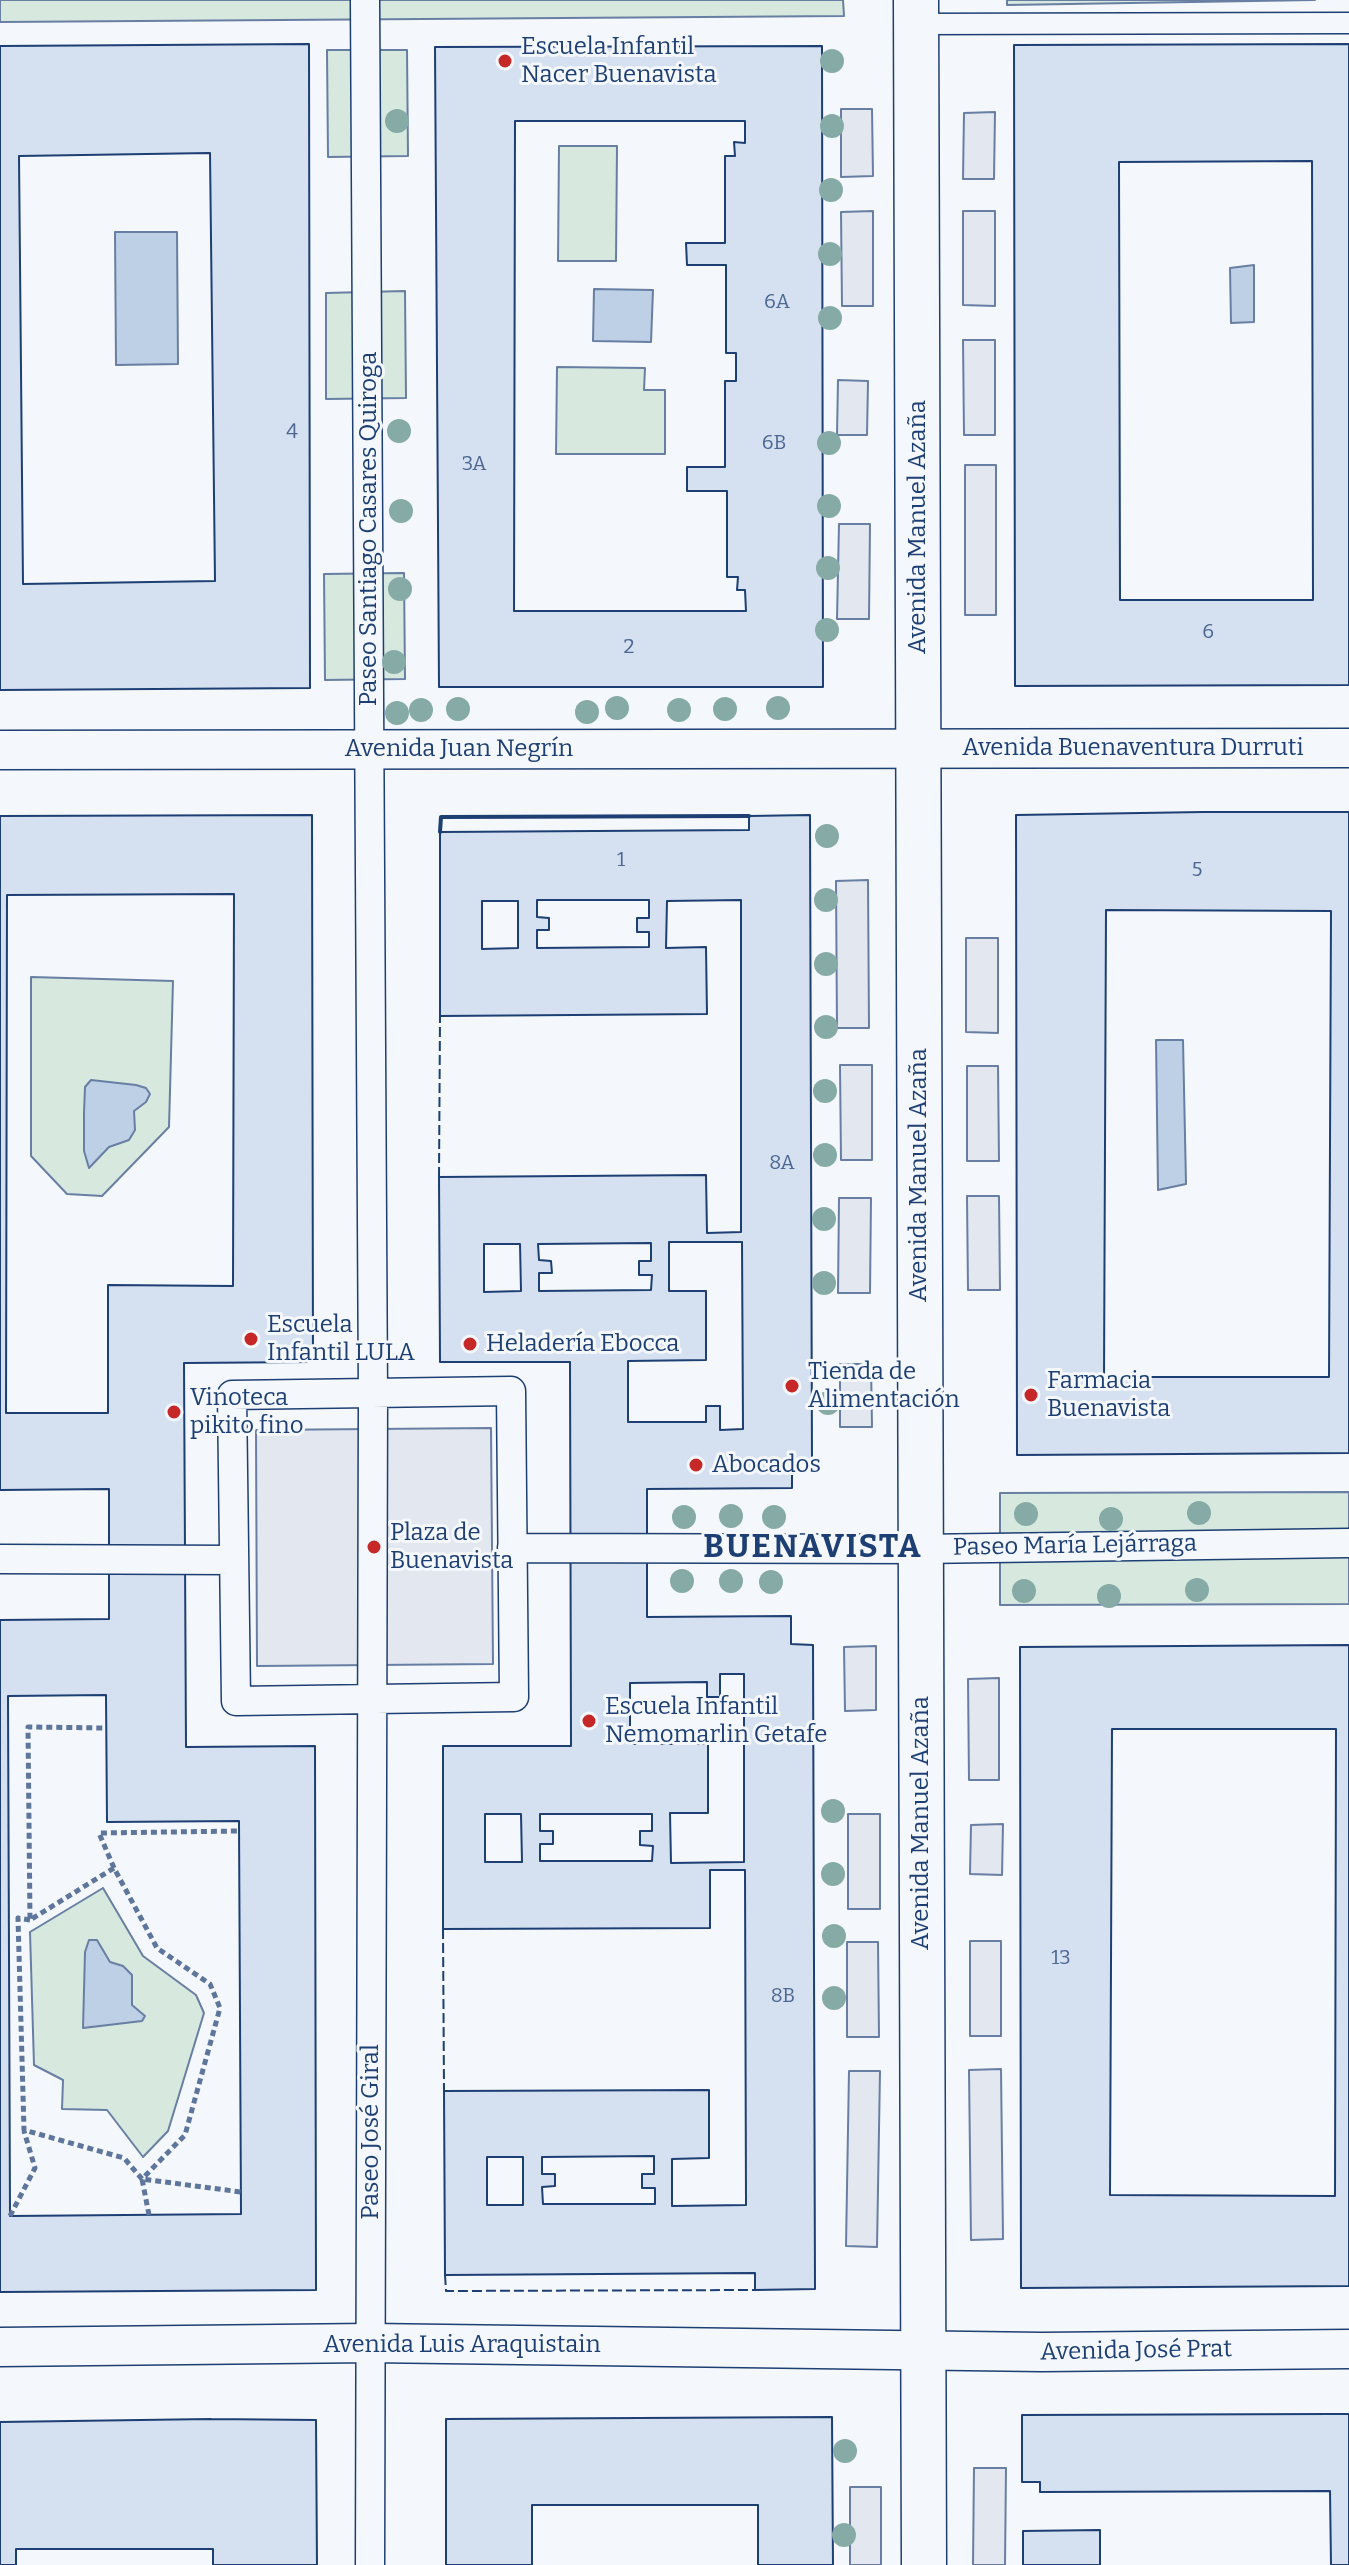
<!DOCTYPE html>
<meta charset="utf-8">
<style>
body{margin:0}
canvas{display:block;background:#f4f7fb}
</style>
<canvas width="1349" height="2565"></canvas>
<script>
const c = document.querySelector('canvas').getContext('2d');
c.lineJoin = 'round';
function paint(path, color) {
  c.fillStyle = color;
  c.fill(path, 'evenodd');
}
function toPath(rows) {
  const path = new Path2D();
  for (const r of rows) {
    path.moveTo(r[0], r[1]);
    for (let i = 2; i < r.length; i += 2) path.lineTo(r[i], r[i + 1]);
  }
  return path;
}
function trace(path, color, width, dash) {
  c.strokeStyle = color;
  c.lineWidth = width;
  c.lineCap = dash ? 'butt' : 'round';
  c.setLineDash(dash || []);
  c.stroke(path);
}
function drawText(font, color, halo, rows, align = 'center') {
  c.font = font + ' Bitter,serif';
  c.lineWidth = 6;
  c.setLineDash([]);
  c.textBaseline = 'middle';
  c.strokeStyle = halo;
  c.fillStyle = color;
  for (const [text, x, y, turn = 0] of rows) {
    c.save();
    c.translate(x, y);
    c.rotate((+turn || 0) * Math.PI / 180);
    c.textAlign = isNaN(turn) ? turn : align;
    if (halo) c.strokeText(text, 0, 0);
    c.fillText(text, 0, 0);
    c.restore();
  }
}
const green = toPath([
 [0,0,843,0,844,16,0,22,0,0],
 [1007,0,1315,0,1007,5,1007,0],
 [327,50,407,50,408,156,328,157,327,50],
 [559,146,617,146,616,261,558,261,559,146],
 [405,291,406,398,326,399,326,293,405,291],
 [557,367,645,368,644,390,665,390,665,454,556,454,557,367],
 [404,573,405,679,325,680,324,574,404,573],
 [31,977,173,981,169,1127,102,1196,67,1194,31,1156,31,977],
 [1349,1492,1349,1604,1000,1605,1000,1493,1349,1492],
 [103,1888,143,1956,196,1995,204,2013,168,2131,143,2157,107,2110,62,2109,63,2080,34,2065,30,1932,103,1888]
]);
const parking = toPath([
 [841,109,872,109,873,176,841,177,841,109],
 [995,112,994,179,963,179,964,113,995,112],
 [873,211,873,306,842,306,841,212,873,211],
 [963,211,995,211,995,306,963,305,963,211],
 [963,340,995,340,995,435,964,435,963,340],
 [838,380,868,381,867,435,837,435,838,380],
 [965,465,996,465,996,615,965,615,965,465],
 [839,524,870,524,869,619,837,619,839,524],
 [868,880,869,1028,837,1028,836,881,868,880],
 [966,938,998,938,998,1033,966,1032,966,938],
 [872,1065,872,1160,841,1160,840,1065,872,1065],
 [967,1066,998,1066,999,1161,967,1161,967,1066],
 [967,1196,999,1196,1000,1290,968,1290,967,1196],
 [839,1198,871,1198,870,1293,838,1293,839,1198],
 [840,1364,871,1364,872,1427,840,1427,840,1364],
 [491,1428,493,1664,257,1666,256,1430,491,1428],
 [876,1646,876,1710,845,1711,844,1647,876,1646],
 [999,1678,999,1780,969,1780,968,1679,999,1678],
 [848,1814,880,1814,880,1909,848,1909,848,1814],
 [1003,1824,1002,1875,970,1874,971,1825,1003,1824],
 [970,1941,1001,1941,1001,2036,970,2036,970,1941],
 [847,1942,878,1942,879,2037,847,2037,847,1942],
 [1001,2069,1003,2239,971,2240,969,2070,1001,2069],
 [849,2071,880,2071,877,2247,846,2246,849,2071],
 [974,2468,1006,2468,1005,2565,973,2565,974,2468],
 [850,2487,881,2487,881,2565,850,2565,850,2487]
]);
const water = toPath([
 [115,232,177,232,178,364,116,365,115,232],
 [1254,265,1254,322,1231,323,1230,268,1254,265],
 [594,289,653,290,651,342,593,341,594,289],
 [1156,1040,1183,1040,1186,1184,1158,1190,1156,1040],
 [91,1080,136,1085,146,1088,150,1094,146,1102,134,1111,135,1130,129,1140,109,1147,89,1168,84,1151,84,1113,85,1087,91,1080],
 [89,1940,97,1940,110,1962,123,1966,132,1975,132,2005,145,2016,142,2021,83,2028,85,1952,89,1940]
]);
const building = toPath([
 [309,44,310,688,0,690,0,46,309,44],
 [210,153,215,581,23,584,19,156,210,153],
 [1349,44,1349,685,1015,686,1014,45,1349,44],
 [1312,161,1313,600,1120,600,1119,162,1312,161],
 [822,46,823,687,439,687,435,47,822,46],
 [515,121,745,121,745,143,734,142,735,156,725,156,725,243,686,243,687,265,726,265,726,353,736,353,736,381,725,381,725,467,687,467,687,491,727,491,727,577,738,577,737,590,745,590,746,611,514,611,515,121],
 [1203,812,1349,812,1349,1453,1017,1455,1016,815,1203,812],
 [1106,910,1331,911,1329,1377,1104,1377,1106,910],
 [312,815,313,1362,184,1363,186,1747,315,1746,316,2290,0,2292,0,1620,109,1619,109,1489,0,1490,0,816,312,815],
 [234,894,233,1286,108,1285,108,1413,6,1413,7,895,234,894],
 [106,1695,107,1822,239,1821,241,2214,10,2216,8,1696,106,1695],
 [810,815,812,1461,792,1461,792,1488,647,1489,647,1617,791,1616,791,1644,813,1645,815,2289,755,2290,755,2273,445,2275,444,2091,709,2090,709,2158,672,2159,672,2206,746,2205,745,1870,710,1870,710,1928,443,1929,443,1746,571,1746,570,1362,440,1362,439,1177,706,1175,707,1233,741,1232,741,900,667,901,666,948,706,947,707,1014,440,1016,440,832,749,830,749,816,810,815],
 [537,900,649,900,649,918,637,918,637,932,649,932,649,947,537,948,537,930,549,930,549,918,537,917,537,900],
 [482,901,518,901,518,948,482,949,482,901],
 [669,1242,742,1242,743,1429,720,1430,720,1406,706,1406,706,1422,628,1422,628,1361,706,1360,706,1291,669,1291,669,1242],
 [651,1243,651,1261,639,1261,639,1275,652,1275,651,1290,539,1291,539,1273,552,1273,551,1261,539,1260,538,1244,651,1243],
 [484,1244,520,1244,521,1291,484,1292,484,1244],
 [720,1674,744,1674,744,1862,671,1863,670,1813,708,1813,708,1744,630,1744,630,1683,707,1682,707,1697,720,1697,720,1674],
 [485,1814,521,1814,522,1862,485,1862,485,1814],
 [540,1814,652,1814,652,1831,640,1831,640,1845,653,1846,652,1861,540,1861,540,1844,553,1844,553,1831,540,1831,540,1814],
 [654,2156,654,2174,642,2174,642,2188,655,2188,655,2204,543,2204,542,2187,555,2186,555,2174,542,2174,542,2157,654,2156],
 [487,2157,523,2157,523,2205,487,2205,487,2157],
 [1349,1645,1349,2286,1021,2288,1020,1647,1349,1645],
 [1112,1729,1336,1729,1335,2196,1110,2195,1112,1729],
 [1330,2414,1349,2414,1349,2565,1331,2565,1330,2491,1040,2492,1040,2482,1022,2482,1022,2415,1330,2414],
 [832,2417,833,2565,758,2565,758,2505,532,2505,532,2565,446,2565,446,2419,832,2417],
 [211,2419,316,2420,317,2565,213,2565,213,2549,16,2549,16,2565,0,2565,0,2422,211,2419],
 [1100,2530,1100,2565,1023,2565,1023,2531,1100,2530]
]);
const path = toPath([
 [114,1868,99,1833,239,1831],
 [30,1920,18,1918,24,2130,124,2158,142,2179,185,2135,220,2008,210,1984,157,1948,114,1868,30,1920,28,1727,106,1728],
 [149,2215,142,2179,241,2192],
 [10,2216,35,2168,24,2131]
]);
const service = toPath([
 [916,24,1349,23]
]);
const pedestrian = toPath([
 [365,0,373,1394,370,2565],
 [511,1391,514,1697,236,1701,232,1395,511,1391],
 [512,1548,920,1549,1349,1543],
 [0,1559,234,1560]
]);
const minor = toPath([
 [0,750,1349,748],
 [0,2347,370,2343,1042,2352,1349,2349]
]);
const tertiary = toPath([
 [916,0,924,2565]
]);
const fence = toPath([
 [439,1177,440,1016],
 [443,1929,444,2091],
 [445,2275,446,2291,755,2290]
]);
const wall = toPath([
 [440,832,441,817,749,816]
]);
const trees = [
 [832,61],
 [397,121],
 [832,126],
 [831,190],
 [830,254],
 [830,318],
 [399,431],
 [829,443],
 [829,506],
 [401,511],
 [828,568],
 [400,589],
 [827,630],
 [394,662],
 [617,708],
 [778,708],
 [458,709],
 [725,709],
 [421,710],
 [679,710],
 [587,712],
 [397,713],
 [827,836],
 [826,900],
 [826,964],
 [826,1027],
 [825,1091],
 [825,1155],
 [824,1219],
 [824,1283],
 [828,1403],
 [1199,1513],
 [1026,1514],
 [731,1516],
 [684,1517],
 [774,1517],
 [1111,1519],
 [682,1581],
 [731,1581],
 [771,1582],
 [1197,1590],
 [1024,1591],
 [1109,1596],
 [833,1811],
 [833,1874],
 [834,1936],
 [834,1998],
 [845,2451],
 [844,2535]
];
const markers = [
 [505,61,8,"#c62828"],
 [251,1339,8,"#c62828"],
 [470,1344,8,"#c62828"],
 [792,1386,8,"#c62828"],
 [1031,1395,8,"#c62828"],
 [174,1412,8,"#c62828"],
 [696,1465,8,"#c62828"],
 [374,1547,8,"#c62828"],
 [589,1721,8,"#c62828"]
];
const numberNames = [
 ["6A",777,302],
 ["4",292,432],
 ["6B",774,443],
 ["3A",474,464],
 ["6",1208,632],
 ["2",629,647],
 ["1",621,860],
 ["5",1197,870],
 ["8A",782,1163],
 ["13",1061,1958],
 ["8B",783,1996]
];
const poiNames = [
 ["Escuela Infantil",521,47],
 ["Nacer Buenavista",521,75],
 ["Escuela",267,1325],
 ["Infantil LULA",267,1353],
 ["Heladería Ebocca",486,1344],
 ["Tienda de",808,1372],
 ["Alimentación",808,1400],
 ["Farmacia",1047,1381],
 ["Buenavista",1047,1409],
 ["Vinoteca",190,1398],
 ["pikito fino",190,1426],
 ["Abocados",712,1465],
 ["Plaza de",390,1533],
 ["Buenavista",390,1561],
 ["Escuela Infantil",605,1707],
 ["Nemomarlin Getafe",605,1735]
];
const streetNames = [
 ["Avenida Manuel Azaña",918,527,-90],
 ["Paseo Santiago Casares Quiroga",369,529,-90],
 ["Avenida Buenaventura Durruti",1133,748],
 ["Avenida Juan Negrín",459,749],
 ["Avenida Manuel Azaña",919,1175,-90],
 ["Paseo María Lejárraga",1075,1546,-1],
 ["Avenida Manuel Azaña",921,1823,-90],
 ["Paseo José Giral",371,2132,-90],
 ["Avenida Luis Araquistain",462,2345],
 ["Avenida José Prat",1136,2351,-1]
];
const districtNames = [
 ["BUENAVISTA",813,1548]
];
paint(green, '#d7e8df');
trace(green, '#687fa3', 2);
paint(parking, '#e3e8f0');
trace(parking, '#687fa3', 2);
paint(water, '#bed0e5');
trace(water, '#687fa3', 2);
paint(building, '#d5e0f0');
trace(building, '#1d3f73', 2);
trace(service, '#1d3f73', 23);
trace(pedestrian, '#1d3f73', 31);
trace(minor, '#1d3f73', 41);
trace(tertiary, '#1d3f73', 47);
trace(path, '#5e769c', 5, [6, 4]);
trace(service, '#f4f7fb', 20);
trace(pedestrian, '#f4f7fb', 28);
trace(minor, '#f4f7fb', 38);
trace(tertiary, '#f4f7fb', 44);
trace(fence, '#1d3f73', 2, [10, 4]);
trace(wall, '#1d3f73', 4);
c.fillStyle = '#86aba6';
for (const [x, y] of trees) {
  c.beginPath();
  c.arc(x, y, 12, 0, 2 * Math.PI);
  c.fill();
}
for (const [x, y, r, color] of markers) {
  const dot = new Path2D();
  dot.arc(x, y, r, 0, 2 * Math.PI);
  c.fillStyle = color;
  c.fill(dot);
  trace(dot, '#f4f7fb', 3);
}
drawText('20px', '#4b6792', null, numberNames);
drawText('24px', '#1d3f73', '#f4f7fb', poiNames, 'left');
drawText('24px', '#1d3f73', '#f4f7fb', streetNames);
c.letterSpacing = '2px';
drawText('bold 32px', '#1d3f73', '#f4f7fb', districtNames);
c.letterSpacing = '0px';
</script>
